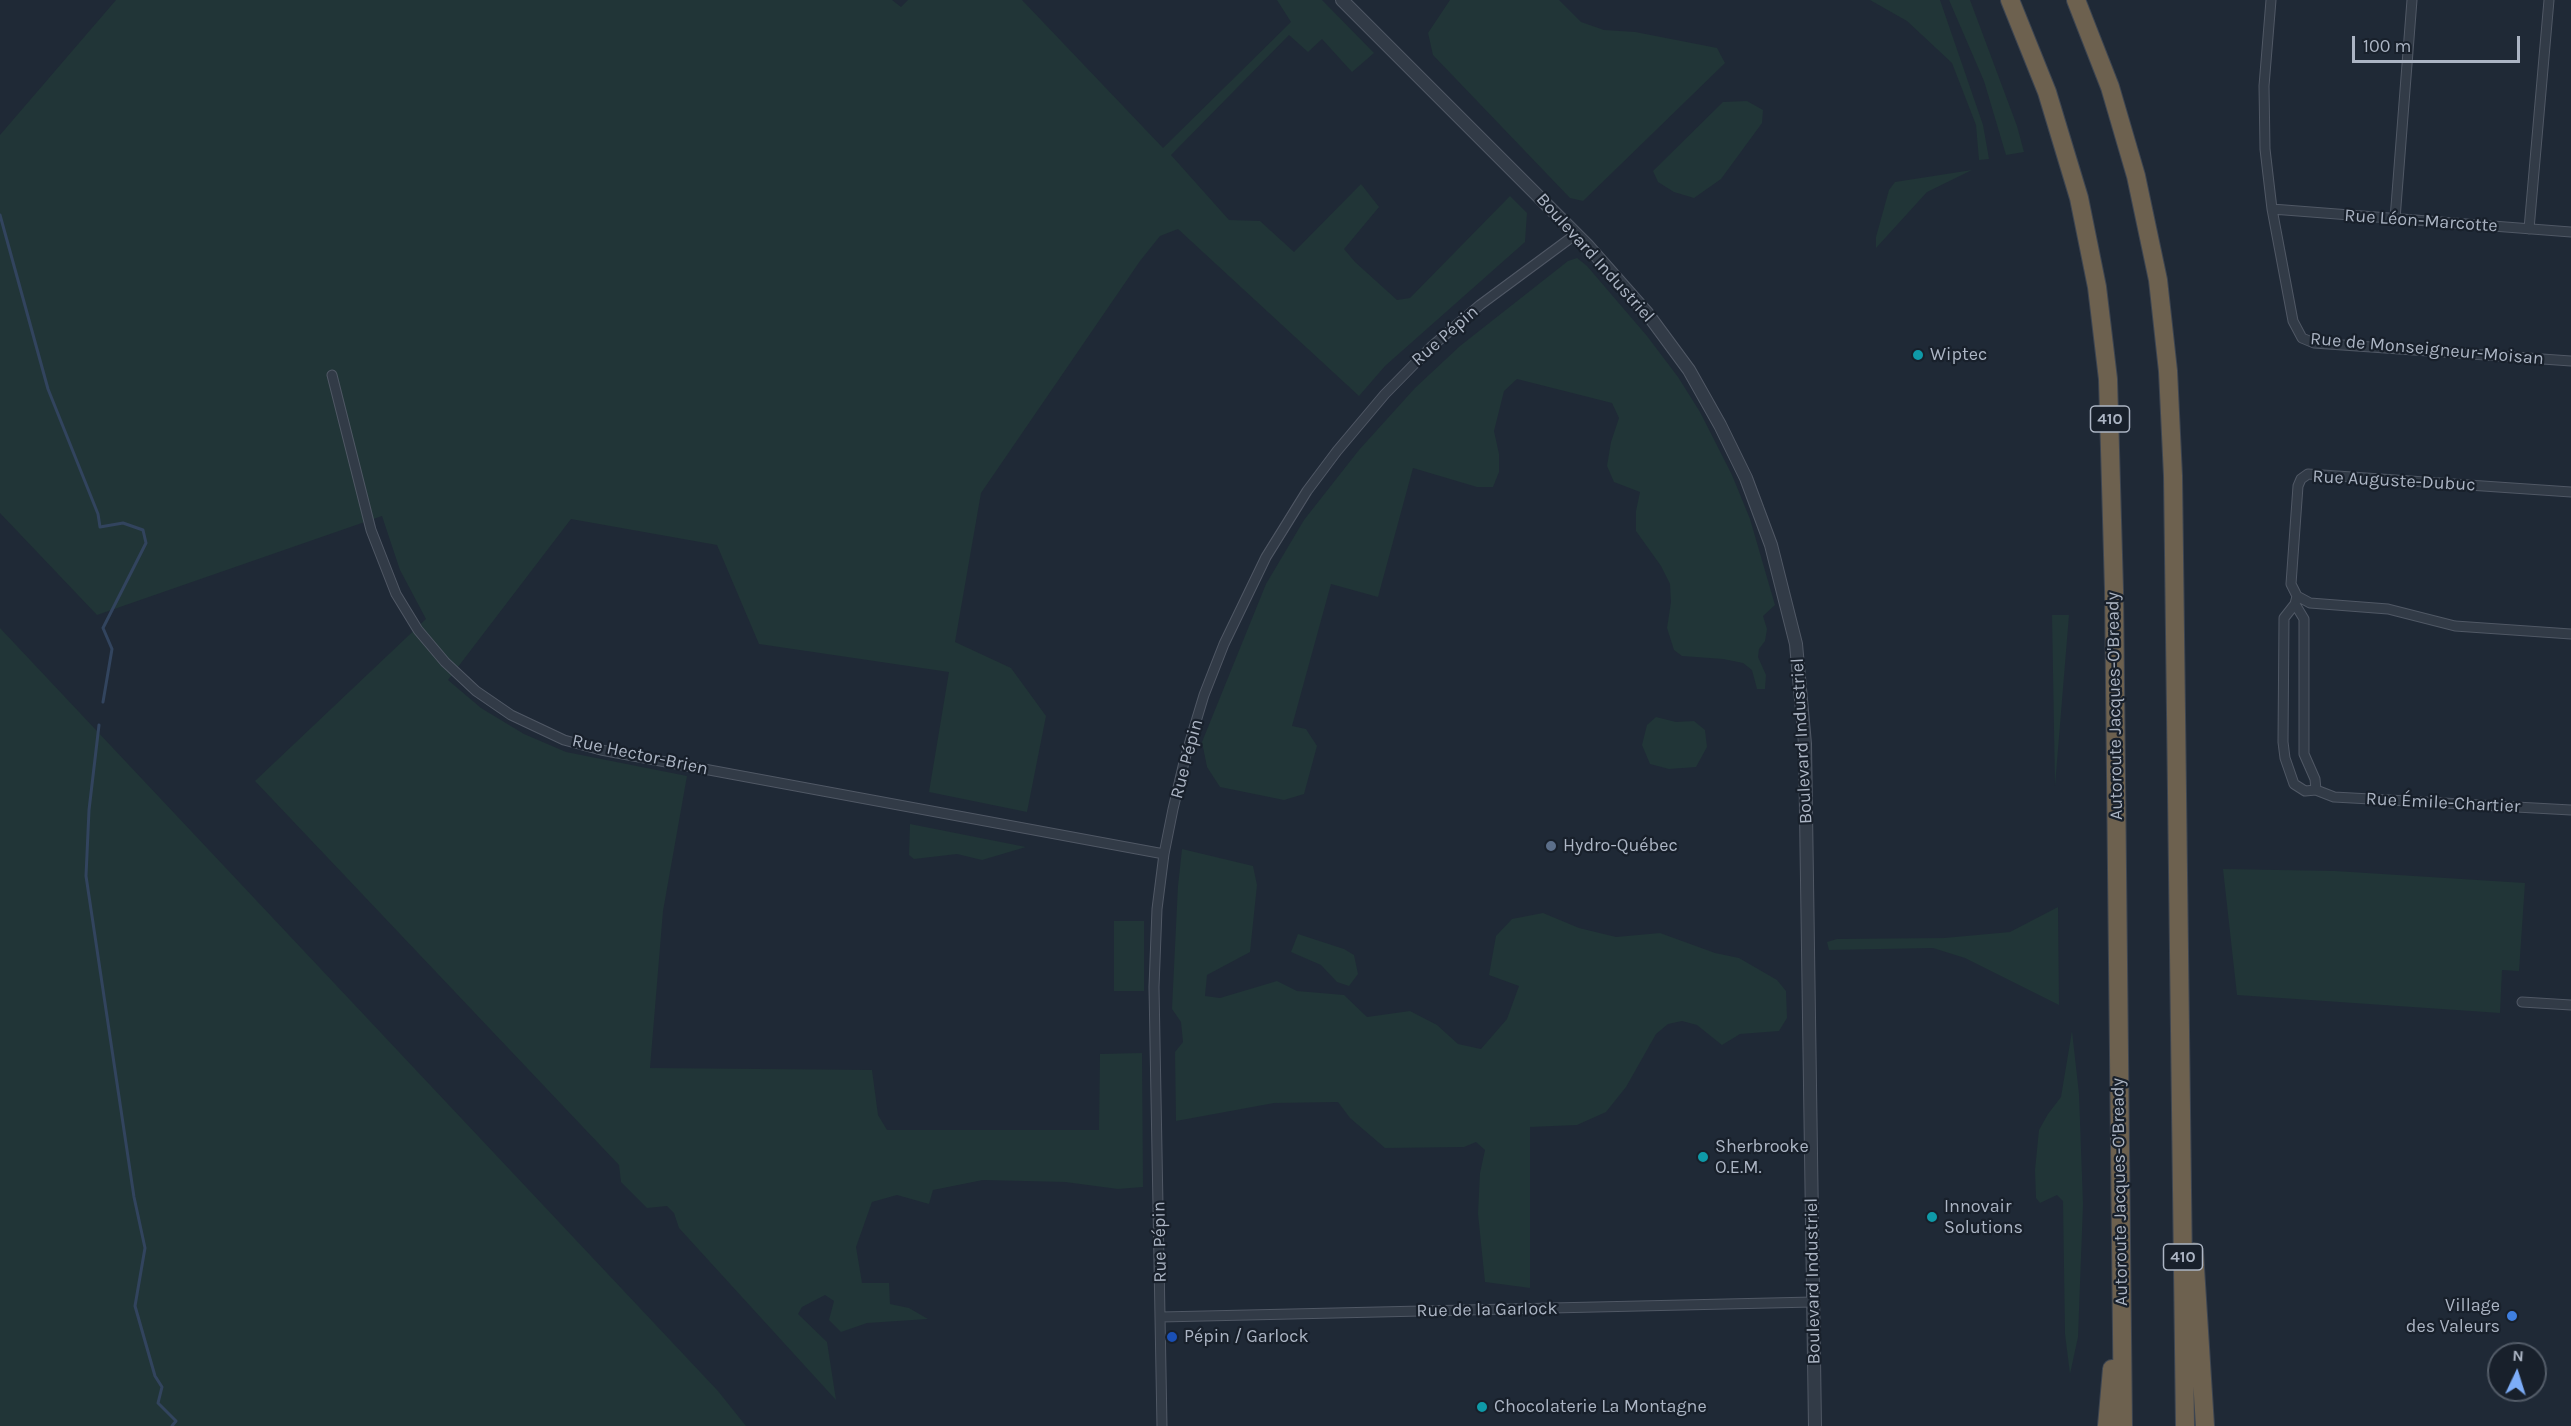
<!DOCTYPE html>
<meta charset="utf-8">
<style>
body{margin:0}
#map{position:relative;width:2571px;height:1426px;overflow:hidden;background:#1f2936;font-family:Karla,sans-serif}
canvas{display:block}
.north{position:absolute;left:2487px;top:1342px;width:60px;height:60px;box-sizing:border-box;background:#18202b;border:2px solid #535c68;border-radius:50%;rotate:4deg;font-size:16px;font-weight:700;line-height:24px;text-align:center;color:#acb5c4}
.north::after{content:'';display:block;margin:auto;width:21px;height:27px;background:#7dadf8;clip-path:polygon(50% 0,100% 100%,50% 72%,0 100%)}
.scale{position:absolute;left:2352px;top:36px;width:168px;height:27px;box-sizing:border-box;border:3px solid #acb5c4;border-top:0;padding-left:8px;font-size:18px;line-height:21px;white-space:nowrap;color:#acb5c4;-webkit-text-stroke:4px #18202b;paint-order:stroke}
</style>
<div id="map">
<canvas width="2571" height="1426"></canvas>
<div class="north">N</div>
<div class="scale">100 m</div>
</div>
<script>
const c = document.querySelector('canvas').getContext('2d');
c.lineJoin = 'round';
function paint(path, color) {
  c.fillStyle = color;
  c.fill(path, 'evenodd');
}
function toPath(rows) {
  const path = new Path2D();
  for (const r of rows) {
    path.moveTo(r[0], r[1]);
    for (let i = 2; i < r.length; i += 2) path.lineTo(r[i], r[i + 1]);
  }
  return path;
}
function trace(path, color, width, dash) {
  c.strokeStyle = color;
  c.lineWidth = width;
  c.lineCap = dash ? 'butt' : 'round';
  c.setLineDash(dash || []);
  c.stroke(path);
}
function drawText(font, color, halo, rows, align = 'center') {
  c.font = font + ' Karla,sans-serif';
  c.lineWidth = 4.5;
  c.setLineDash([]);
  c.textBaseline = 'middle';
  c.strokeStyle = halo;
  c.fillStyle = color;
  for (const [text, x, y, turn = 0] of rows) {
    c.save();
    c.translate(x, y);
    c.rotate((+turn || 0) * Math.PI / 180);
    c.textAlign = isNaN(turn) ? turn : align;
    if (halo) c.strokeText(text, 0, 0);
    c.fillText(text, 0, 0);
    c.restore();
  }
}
const green = toPath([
 [116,0,892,0,901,7,908,0,1022,0,1163,148,1291,22,1277,0,1322,0,1374,53,1352,72,1322,39,1308,52,1289,35,1171,155,1229,220,1260,221,1294,252,1361,184,1379,207,1344,249,1355,262,1397,300,1410,298,1510,196,1527,213,1525,242,1385,366,1359,396,1178,229,1160,236,1140,261,981,493,955,642,1011,668,1046,716,1027,812,929,792,949,672,759,644,717,545,571,519,448,680,481,708,524,734,566,752,687,776,663,911,650,1068,872,1070,878,1115,887,1130,1099,1130,1100,1054,1142,1053,1143,1187,1118,1189,1065,1182,983,1180,933,1190,929,1204,897,1195,872,1202,856,1247,862,1283,889,1283,890,1304,909,1308,928,1319,867,1323,841,1332,829,1320,834,1301,825,1295,802,1307,798,1314,827,1342,836,1400,679,1228,674,1213,667,1206,647,1208,621,1182,619,1165,255,781,426,619,400,570,382,516,97,615,0,513,0,135],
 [1450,0,1559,0,1581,22,1604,30,1635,32,1717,48,1725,63,1583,201,1570,198,1433,55,1428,33],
 [1870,0,1940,0,1983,125,1989,159,1979,160,1976,125,1952,63,1907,21],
 [1949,0,1970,0,2017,126,2024,152,2006,155,1984,81],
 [1747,101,1763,110,1762,123,1721,179,1694,198,1674,192,1658,182,1653,171,1723,102],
 [1972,170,1927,192,1876,248,1876,237,1889,190,1895,182],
 [1577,258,1587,266,1647,336,1678,377,1700,412,1732,475,1750,519,1775,605,1763,616,1767,629,1765,641,1759,649,1758,657,1766,675,1765,689,1757,689,1752,670,1743,663,1723,659,1682,656,1674,650,1667,628,1671,602,1670,584,1661,566,1636,531,1636,511,1640,492,1614,482,1607,466,1611,442,1619,418,1612,403,1517,379,1504,391,1494,431,1499,454,1499,472,1493,487,1477,487,1413,468,1378,597,1331,584,1292,726,1306,729,1317,746,1304,794,1284,800,1220,787,1207,767,1202,742,1266,584,1304,520,1359,450,1415,388,1460,346,1568,261],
 [2052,615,2069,615,2055,786],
 [0,628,718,1391,746,1426,0,1426],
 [1656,717,1676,722,1694,721,1705,730,1707,747,1696,767,1669,769,1650,764,1642,745,1647,725],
 [910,824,1026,847,982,860,957,854,914,859,909,855],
 [1182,849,1253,866,1257,885,1250,952,1207,975,1205,996,1220,998,1277,981,1297,991,1344,995,1367,1017,1410,1011,1437,1025,1458,1044,1481,1049,1507,1019,1519,986,1489,975,1496,936,1512,919,1543,913,1579,928,1616,937,1660,933,1715,953,1739,958,1777,980,1786,991,1787,1018,1779,1031,1740,1034,1722,1045,1697,1025,1682,1021,1668,1024,1656,1034,1626,1087,1606,1112,1577,1125,1530,1127,1530,1288,1485,1282,1478,1214,1480,1173,1485,1150,1476,1142,1464,1147,1385,1148,1350,1118,1338,1102,1274,1103,1176,1121,1175,1052,1183,1042,1181,1022,1172,1009,1178,886],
 [2223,869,2335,871,2525,883,2519,971,2502,970,2500,1013,2237,995],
 [2058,907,2059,1005,1965,958,1933,948,1829,950,1827,942,1837,939,1944,938,2010,932],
 [1114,921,1144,921,1144,991,1114,991],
 [1298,934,1344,949,1354,955,1358,974,1349,986,1337,982,1321,965,1291,952],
 [2072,1031,2079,1094,2083,1204,2078,1337,2070,1374,2065,1334,2063,1201,2057,1195,2040,1203,2036,1198,2035,1170,2039,1130,2048,1114,2061,1097]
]);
const stream = toPath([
 [0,215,48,389,98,514,100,527,123,523,143,530,146,543,103,628,112,649,103,702],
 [99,725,89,810,86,876,134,1197,145,1248,135,1306,155,1376,162,1387,158,1403,176,1421,172,1426]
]);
const minor = toPath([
 [2271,0,2264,86,2265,149,2272,209,2293,321,2302,338,2314,343,2571,361],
 [2272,209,2571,232],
 [2395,219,2412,0],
 [2529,229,2549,0],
 [332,375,371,530,396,594,418,630,445,662,476,691,511,715,564,740,601,750,1164,854],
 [2571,492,2308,474,2301,479,2298,486,2291,584,2297,596,2310,603,2388,609,2455,626,2571,634],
 [2297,596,2295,604,2284,618,2283,742,2285,758,2294,784,2305,791,2316,790,2334,797,2571,810],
 [2295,604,2304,619,2304,754,2315,779,2316,790],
 [2522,1002,2571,1005],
 [1161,1317,1813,1302],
 [1162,1426,1154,987,1157,909,1164,854,1173,809,1185,758,1204,695,1224,644,1266,557,1307,491,1337,451,1385,394,1431,347,1480,305,1576,234]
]);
const tertiary = toPath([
 [1342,0,1587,245,1647,313,1689,370,1720,425,1746,478,1771,545,1796,644,1805,744,1815,1426]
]);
const motorway = toPath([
 [2010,0,2047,92,2079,198,2097,287,2108,379,2114,590,2123,1426],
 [2076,0,2110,87,2136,176,2158,280,2168,371,2173,476,2185,1426],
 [2194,1252,2205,1426],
 [2107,1426,2112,1369]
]);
const markers = [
 [1918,355,6,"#0f9aa8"],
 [1551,846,6,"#5c6f8a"],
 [1703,1157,6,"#0f9aa8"],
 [1932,1217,6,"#0f9aa8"],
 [2512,1316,6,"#3f7fe0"],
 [1172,1337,6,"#1a4fb4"],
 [1482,1407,6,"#0f9aa8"]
];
const shields = [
 [2110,419,39],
 [2183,1257,39]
];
const shieldNames = [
 ["410",2110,419],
 ["410",2183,1257]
];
const streetNames = [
 ["Rue Léon-Marcotte",2421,221,4],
 ["Boulevard Industriel",1595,258,48],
 ["Rue Pépin",1445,336,-41],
 ["Rue de Monseigneur-Moisan",2427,349,5],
 ["Rue Auguste-Dubuc",2394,481,3],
 ["Autoroute Jacques-O'Bready",2115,706,-91],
 ["Boulevard Industriel",1802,741,-93],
 ["Rue Hector-Brien",640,755,12],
 ["Rue Pépin",1187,759,-75],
 ["Rue Émile-Chartier",2443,803,3],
 ["Autoroute Jacques-O'Bready",2120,1192,-91],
 ["Rue Pépin",1160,1242,-91],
 ["Boulevard Industriel",1813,1281,-91],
 ["Rue de la Garlock",1487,1310,-1]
];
const poiNames = [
 ["Wiptec",1930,355],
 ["Hydro-Québec",1563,846],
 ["Sherbrooke",1715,1147],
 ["O.E.M.",1715,1168],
 ["Innovair",1944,1207],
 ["Solutions",1944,1228],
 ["Village",2500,1306,"right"],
 ["des Valeurs",2500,1327,"right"],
 ["Pépin / Garlock",1184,1337],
 ["Chocolaterie La Montagne",1494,1407]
];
paint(green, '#213537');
trace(stream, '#32445e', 3);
trace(minor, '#505865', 11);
trace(tertiary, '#505865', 14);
trace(motorway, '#3d4551', 20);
trace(minor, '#323b47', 9);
trace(tertiary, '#323b47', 12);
trace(motorway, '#6d614f', 18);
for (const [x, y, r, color] of markers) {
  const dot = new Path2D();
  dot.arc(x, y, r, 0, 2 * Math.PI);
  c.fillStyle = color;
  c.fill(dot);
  trace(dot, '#18202b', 2);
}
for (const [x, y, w] of shields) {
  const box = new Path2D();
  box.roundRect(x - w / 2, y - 13, w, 26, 4.5);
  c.fillStyle = '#18202b';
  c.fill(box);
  trace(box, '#acb5c4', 1.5);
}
drawText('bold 16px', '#acb5c4', null, shieldNames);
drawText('18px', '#acb5c4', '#18202b', streetNames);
drawText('18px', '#acb5c4', '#18202b', poiNames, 'left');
</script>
